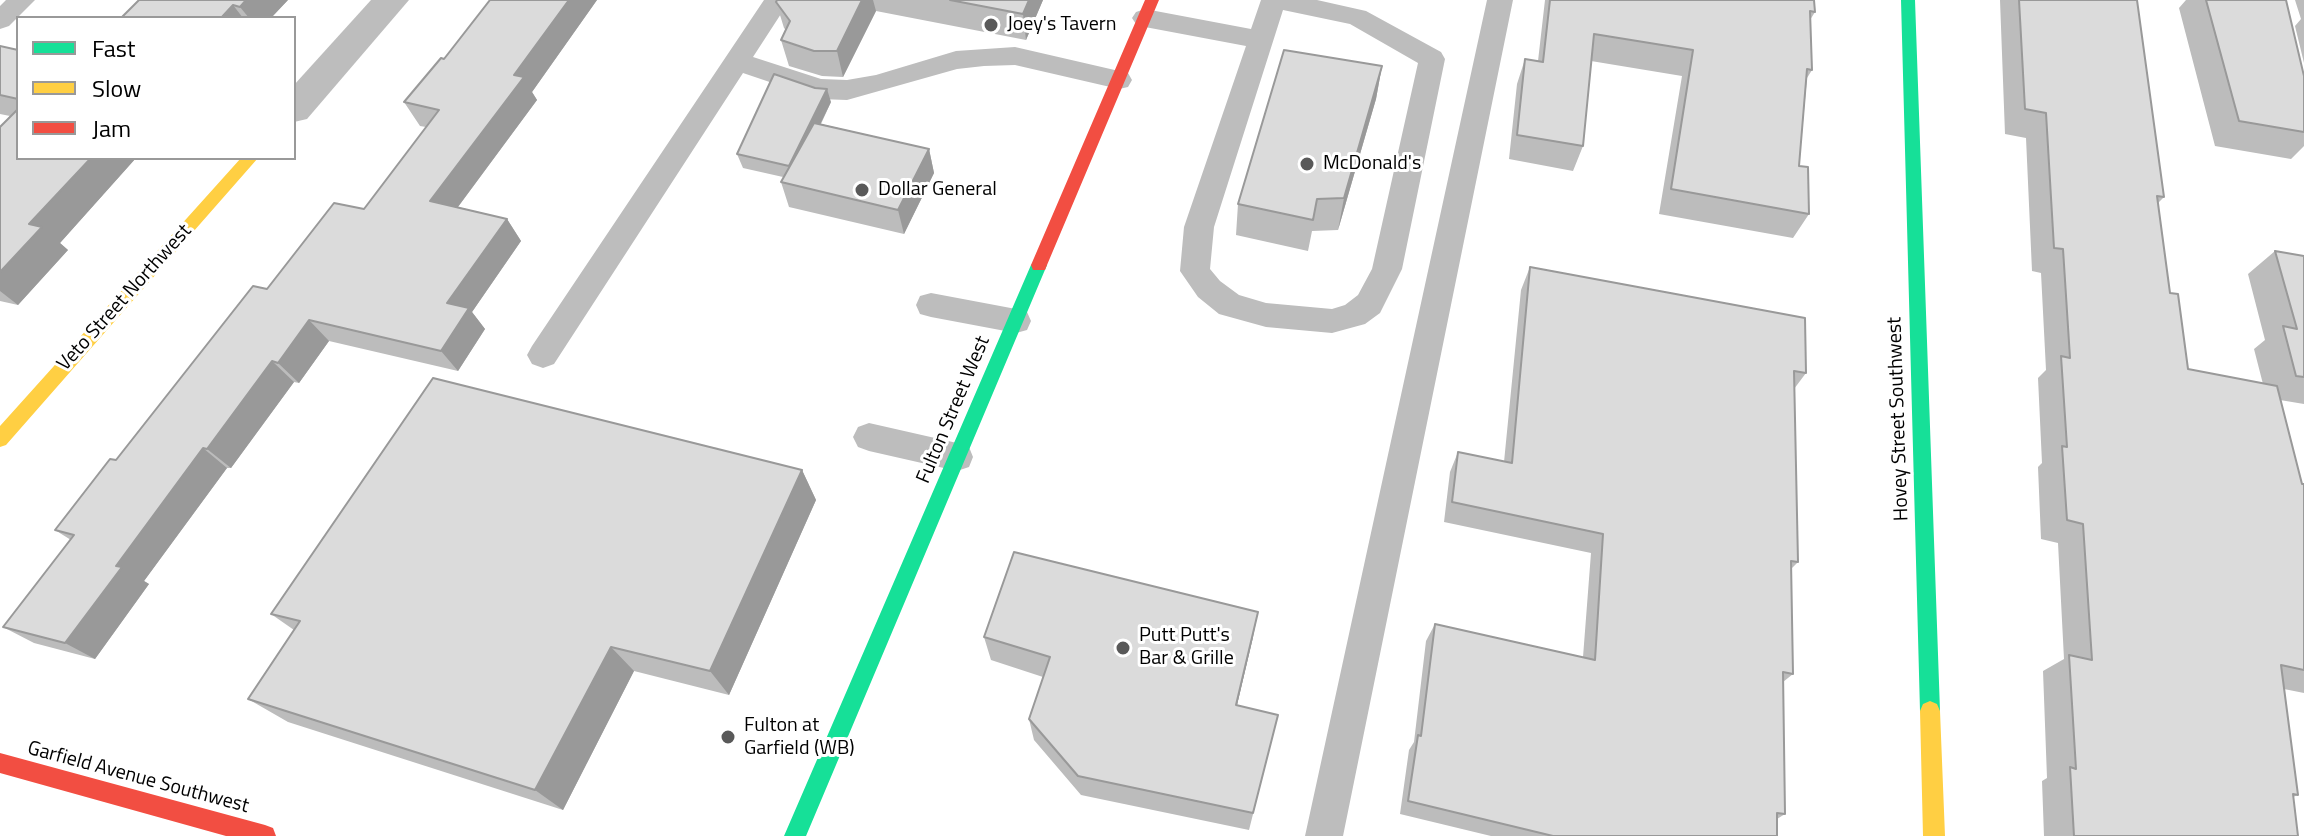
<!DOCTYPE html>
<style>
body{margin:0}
#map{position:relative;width:2304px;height:836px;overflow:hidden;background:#fff;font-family:"Titillium Web",sans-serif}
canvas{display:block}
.legend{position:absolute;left:16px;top:16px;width:280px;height:144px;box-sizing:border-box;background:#fff;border:2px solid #999;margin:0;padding:10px 14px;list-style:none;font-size:24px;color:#000}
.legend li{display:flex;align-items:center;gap:16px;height:40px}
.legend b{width:40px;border:2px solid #999}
</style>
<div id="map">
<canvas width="2304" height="836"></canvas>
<ul class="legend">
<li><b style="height:10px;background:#16e098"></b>Fast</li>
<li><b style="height:10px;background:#ffcf43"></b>Slow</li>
<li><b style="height:10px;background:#f24e42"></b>Jam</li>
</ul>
</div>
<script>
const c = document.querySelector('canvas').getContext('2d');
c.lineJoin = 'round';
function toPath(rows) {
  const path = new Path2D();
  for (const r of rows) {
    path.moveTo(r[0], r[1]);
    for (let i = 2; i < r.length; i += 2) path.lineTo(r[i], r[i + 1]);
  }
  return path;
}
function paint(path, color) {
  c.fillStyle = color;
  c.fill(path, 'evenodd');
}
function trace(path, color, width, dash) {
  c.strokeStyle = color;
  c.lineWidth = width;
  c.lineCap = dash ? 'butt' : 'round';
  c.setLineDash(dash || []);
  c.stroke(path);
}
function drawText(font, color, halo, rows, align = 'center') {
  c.font = font + ' "Titillium Web",sans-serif';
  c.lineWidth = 6;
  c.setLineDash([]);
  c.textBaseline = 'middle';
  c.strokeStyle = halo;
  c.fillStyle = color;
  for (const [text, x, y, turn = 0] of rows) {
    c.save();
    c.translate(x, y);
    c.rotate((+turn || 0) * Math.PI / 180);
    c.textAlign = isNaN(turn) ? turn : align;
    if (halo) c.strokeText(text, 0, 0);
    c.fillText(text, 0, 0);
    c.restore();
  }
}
const lane = toPath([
 [6,0,35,0,9,26,0,29,0,6,6,0],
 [764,0,790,0,753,57,821,79,847,80,876,75,956,51,1015,47,1119,71,1128,73,1132,80,1128,87,1119,89,1015,65,984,66,957,69,847,100,820,99,743,73,554,364,543,368,532,364,527,355,532,346,764,0],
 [1261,0,1317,0,1366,11,1441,52,1445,59,1402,269,1380,313,1365,324,1332,333,1266,327,1219,314,1198,297,1180,271,1184,227,1246,46,1145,27,1136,24,1132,18,1136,12,1145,9,1251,29,1261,0],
 [1283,10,1350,24,1418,63,1372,269,1358,295,1345,305,1332,309,1266,303,1239,295,1220,281,1210,269,1214,227,1283,10],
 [1487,0,1513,0,1343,836,1305,836,1487,0],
 [931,293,1016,309,1027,312,1031,321,1027,330,1016,333,931,317,920,314,916,305,920,296,931,293],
 [869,423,957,443,969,447,973,457,969,467,957,471,869,451,858,447,853,437,858,427,869,423]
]);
const street = toPath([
 [371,0,409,0,307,119,294,122,294,85,371,0]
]);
const fast = toPath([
 [1901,0,1915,0,1940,711,1937,718,1930,721,1923,718,1920,711,1901,0],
 [1039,258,1047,265,806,836,784,836,1031,265,1039,258]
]);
const slow = toPath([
 [241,158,258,158,6,445,0,447,0,426,241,158],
 [1930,701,1937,704,1940,711,1945,836,1923,836,1920,711,1923,704,1930,701]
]);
const jam = toPath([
 [1145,0,1159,0,1047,265,1045,270,1033,270,1031,265,1145,0],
 [0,753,265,825,273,828,276,836,226,836,0,773,0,753]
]);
const wall = toPath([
 [288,0,271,18,121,18],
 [490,0,597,0,532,92,537,100,458,207,507,219,521,241,472,312,485,329,458,371,329,341,299,383,294,382,231,468,227,468,144,581,149,584,95,659,34,643,3,627,71,540,55,530,116,460,364,209,426,127,420,126,404,102,444,59],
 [777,0,1043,0,1026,40,876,11,843,77,822,76,789,66,781,40,786,30,784,28,776,2],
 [1545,0,1814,0,1815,12,1810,20,1812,70,1807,78,1799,166,1809,214,1793,238,1659,214,1682,76,1591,61,1583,146,1573,171,1509,159,1517,84,1525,59,1538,61],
 [2000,0,2137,0,2164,197,2158,203,2170,293,2188,369,2263,384,2254,349,2265,340,2248,274,2275,251,2304,256,2304,404,2280,400,2302,484,2304,484,2304,693,2284,689,2298,795,2293,797,2298,836,2044,836,2042,781,2047,778,2043,671,2064,659,2058,543,2041,539,2038,467,2042,463,2038,378,2046,370,2041,273,2032,271,2026,138,2005,134],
 [2186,0,2286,0,2304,76,2304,146,2291,159,2215,146,2179,8],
 [2295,0,2304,0,2304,63,2295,26,2301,19],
 [0,46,18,50,18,158,136,158,60,243,68,250,18,305,0,301,0,127,10,116,0,114],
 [1382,66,1376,99,1338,230,1312,231,1308,251,1236,235,1238,204],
 [831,102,821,124,929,149,934,173,904,234,789,207,781,182,783,177,743,168,737,154],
 [1530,267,1806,373,1794,389,1798,562,1791,569,1793,674,1783,682,1785,814,1777,819,1777,836,1491,836,1400,814,1409,750,1414,742,1426,641,1435,624,1583,657,1591,553,1444,522,1450,472,1458,452,1504,462,1521,290],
 [802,470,816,500,729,695,634,671,563,810,288,722,248,699,294,630,271,614],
 [984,637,1253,637,1237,705,1278,715,1249,830,1081,795,1034,740,1029,719,1043,677,991,660]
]);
const shadedWall = toPath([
 [246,0,288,0,271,18,249,18,240,7],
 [569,0,597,0,532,92,537,100,446,223,430,201,514,75],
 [862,0,873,0,876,11,843,77,837,51],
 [1029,0,1043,0,1026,40,1023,14],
 [233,5,243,18,221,18],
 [1382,66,1376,99,1338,230,1344,198],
 [827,89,831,102,793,180,789,166],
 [929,149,934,173,904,234,898,210],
 [91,158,136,158,60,243,68,250,18,305,0,291,0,272,29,224],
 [507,219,521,241,472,312,485,329,458,371,441,351,447,303],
 [309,320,329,341,299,383,278,363],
 [272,361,294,382,231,468,207,449],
 [203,448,227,468,144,581,149,584,95,659,65,643,116,566],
 [802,470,816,500,729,695,710,671],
 [1258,612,1253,637,1232,726,1236,705],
 [611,647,634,671,563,810,535,790]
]);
const building = toPath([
 [139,0,246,0,240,7,233,5,221,18,121,18,139,0],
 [490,0,569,0,514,75,524,77,430,201,507,219,447,303,469,308,441,351,309,320,278,363,272,361,207,449,203,448,116,566,122,567,65,643,3,627,74,535,55,530,110,459,116,460,253,286,267,289,334,203,364,209,439,110,404,102,441,58,444,59,490,0],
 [777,0,862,0,837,51,814,51,781,40,790,21,776,2,777,0],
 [950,0,1029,0,1023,14,950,0],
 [1550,0,1814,0,1815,12,1810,11,1812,70,1807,69,1799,166,1808,167,1809,214,1671,189,1693,50,1594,34,1583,146,1517,135,1525,59,1543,62,1550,0],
 [2019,0,2137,0,2164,197,2157,196,2170,293,2178,294,2188,369,2277,386,2302,484,2304,484,2304,670,2281,665,2298,795,2293,794,2298,836,2074,836,2070,767,2076,769,2069,655,2092,660,2083,524,2067,520,2062,446,2067,447,2061,356,2070,358,2063,249,2054,248,2046,113,2025,109,2019,0],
 [2206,0,2286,0,2304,76,2304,132,2239,121,2206,0],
 [0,46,18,50,18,99,0,95,0,46],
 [1284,50,1382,66,1344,198,1317,199,1313,220,1238,204,1284,50],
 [774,74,815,88,827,89,789,166,737,154,774,74],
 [18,109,18,158,91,158,29,224,42,227,0,272,0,127,18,109],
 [814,123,929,149,898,210,781,182,814,123],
 [2275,251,2304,256,2304,377,2296,376,2283,326,2297,329,2275,251],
 [1530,267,1805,318,1806,373,1794,371,1798,562,1791,561,1793,674,1783,672,1785,814,1777,813,1777,836,1553,836,1408,801,1418,735,1421,736,1435,624,1595,660,1603,534,1452,502,1458,452,1512,463,1530,267],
 [433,378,802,470,710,671,611,647,535,790,248,699,300,621,271,614,433,378],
 [1014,552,1258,612,1236,705,1278,715,1253,813,1078,776,1029,719,1050,657,984,637,1014,552]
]);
const markers = [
 [991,25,8,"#595959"],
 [1307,164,8,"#595959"],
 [862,190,8,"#595959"],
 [1123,648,8,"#595959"],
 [728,737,8,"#595959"]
];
const poiNames = [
 ["Joey's Tavern",1007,25],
 ["McDonald's",1323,164],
 ["Dollar General",878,190],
 ["Putt Putt's",1139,636],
 ["Bar & Grille",1139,659],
 ["Fulton at",744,726],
 ["Garfield (WB)",744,749]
];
const streetNames = [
 ["Veto Street Northwest",125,298,-48],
 ["Fulton Street West",954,410,-67],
 ["Hovey Street Southwest",1899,419,-92],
 ["Garfield Avenue Southwest",138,778,15]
];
paint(lane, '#bdbdbd');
paint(street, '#bdbdbd');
paint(fast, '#16e098');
paint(slow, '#ffcf43');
paint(jam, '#f24e42');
paint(wall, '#bcbcbc');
paint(shadedWall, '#999');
paint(building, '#dbdbdb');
trace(building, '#999', 2);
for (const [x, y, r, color] of markers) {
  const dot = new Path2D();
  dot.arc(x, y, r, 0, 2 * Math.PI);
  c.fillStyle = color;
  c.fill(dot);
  trace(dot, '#fff', 3);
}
drawText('20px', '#000', '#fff', poiNames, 'left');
drawText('20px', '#000', '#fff', streetNames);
</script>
